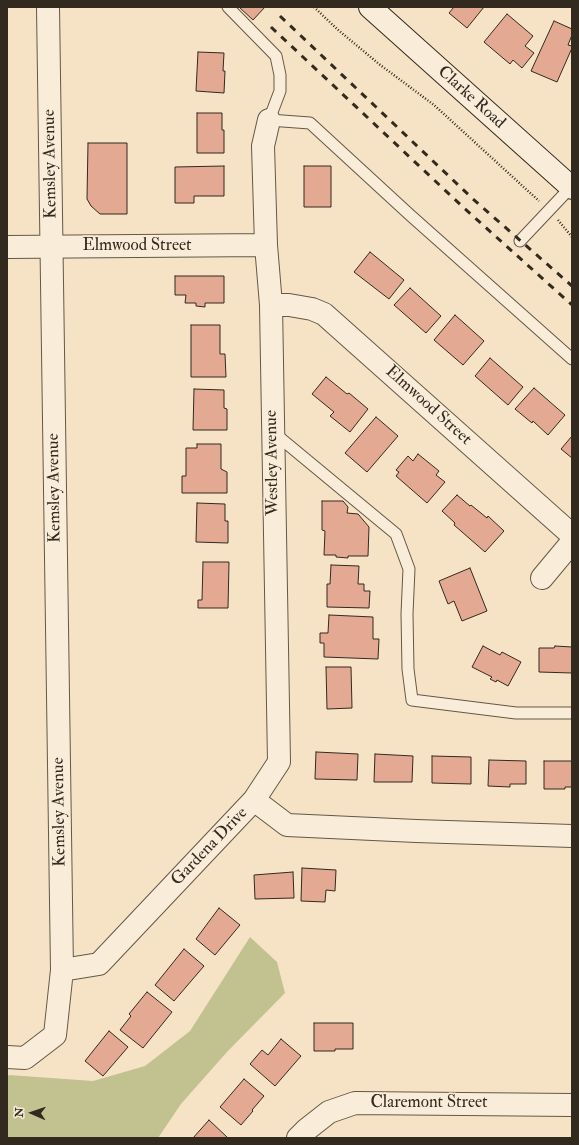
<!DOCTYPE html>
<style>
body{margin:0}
#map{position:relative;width:579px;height:1145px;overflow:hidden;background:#f6e3c5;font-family:"IM FELL Double Pica",serif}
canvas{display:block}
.frame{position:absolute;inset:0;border:8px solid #32291f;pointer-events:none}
.north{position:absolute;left:12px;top:1093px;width:40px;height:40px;-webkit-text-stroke:3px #f9edd9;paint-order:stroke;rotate:272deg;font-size:11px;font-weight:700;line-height:16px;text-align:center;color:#32291f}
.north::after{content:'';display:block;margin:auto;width:14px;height:18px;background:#32291f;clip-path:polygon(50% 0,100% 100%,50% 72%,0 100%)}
</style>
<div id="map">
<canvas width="579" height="1145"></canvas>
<div class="frame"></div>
<div class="north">N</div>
</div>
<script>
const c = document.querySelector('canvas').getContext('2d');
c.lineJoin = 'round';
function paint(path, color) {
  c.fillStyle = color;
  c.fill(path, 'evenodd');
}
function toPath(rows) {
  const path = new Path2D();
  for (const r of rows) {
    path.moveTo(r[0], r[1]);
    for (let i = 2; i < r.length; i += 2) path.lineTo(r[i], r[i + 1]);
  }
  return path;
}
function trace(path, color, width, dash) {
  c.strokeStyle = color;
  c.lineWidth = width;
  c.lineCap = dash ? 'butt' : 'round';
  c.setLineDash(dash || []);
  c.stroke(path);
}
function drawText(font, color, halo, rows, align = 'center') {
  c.font = font + ' "IM FELL Double Pica",serif';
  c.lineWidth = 3;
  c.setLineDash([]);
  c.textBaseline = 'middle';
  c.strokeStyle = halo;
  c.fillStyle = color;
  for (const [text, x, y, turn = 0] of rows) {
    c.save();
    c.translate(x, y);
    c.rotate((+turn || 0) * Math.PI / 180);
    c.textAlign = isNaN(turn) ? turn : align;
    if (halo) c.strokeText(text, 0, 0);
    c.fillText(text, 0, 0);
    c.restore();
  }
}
const green = toPath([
 [250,937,277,962,285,993,227,1052,181,1104,158,1138,7,1138,7,1077,9,1075,93,1081,145,1066,190,1031]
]);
const building = toPath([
 [239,7,265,7,253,20,239,7],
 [454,7,484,7,467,28,449,13,454,7],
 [507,14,533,36,525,46,534,53,522,68,513,60,510,64,484,42,507,14],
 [554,21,572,29,572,35,568,45,572,46,572,48,557,82,531,71,554,21],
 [198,52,224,53,223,71,225,71,224,93,196,91,198,52],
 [197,113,222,113,222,130,224,130,224,153,197,153,197,113],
 [88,143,127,143,127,214,100,214,91,206,87,199,88,143],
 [224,166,224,196,194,196,194,203,175,203,175,167,224,166],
 [304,166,331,166,331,207,304,207,304,166],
 [370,252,404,280,389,299,354,272,370,252],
 [175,276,224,276,224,303,205,303,205,307,196,306,196,303,185,303,186,295,175,295,175,276],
 [410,288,441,316,426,333,394,305,410,288],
 [455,315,484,341,463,365,434,340,455,315],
 [191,325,220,325,220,354,225,354,226,377,191,377,191,325],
 [490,358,523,387,508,405,475,376,490,358],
 [326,377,347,394,349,393,368,409,350,432,330,416,334,412,312,394,326,377],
 [534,388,565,415,548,435,533,421,532,423,515,409,534,388],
 [194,389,224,390,224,408,227,409,227,430,193,430,194,389],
 [376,417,398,436,367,472,345,453,376,417],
 [572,436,572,458,561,449,572,436],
 [197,444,221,444,221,469,227,472,227,493,182,493,182,476,186,476,186,448,197,448,197,444],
 [418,454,439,471,436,475,445,482,427,503,396,476,399,472,396,470,408,456,413,461,418,454],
 [457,495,470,506,471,505,487,518,488,516,504,531,485,552,454,525,455,523,442,511,457,495],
 [322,501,343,501,348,507,347,513,358,514,369,527,368,556,348,556,348,558,336,557,336,555,324,555,325,531,322,530,322,501],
 [197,503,225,504,225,521,228,521,228,543,196,542,197,503],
 [203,562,229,562,228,608,198,608,198,600,202,600,203,562],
 [331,565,359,566,358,584,364,584,364,591,370,591,369,608,327,607,327,584,330,584,331,565],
 [470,568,487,611,462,621,454,601,448,604,439,581,470,568],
 [329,615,373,617,373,639,379,639,378,659,324,657,324,643,320,643,320,633,328,633,329,615],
 [483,646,500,655,502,652,521,662,508,686,497,680,496,682,490,679,492,677,472,667,483,646],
 [555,646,572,647,572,673,539,672,539,648,554,648,555,646],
 [326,667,351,667,352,708,327,709,326,667],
 [316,752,358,754,357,780,315,779,316,752],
 [375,754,413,756,412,782,374,782,375,754],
 [432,756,471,757,471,784,432,783,432,756],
 [489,760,526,761,526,784,510,784,510,787,488,786,489,760],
 [544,761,572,761,572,787,565,787,565,789,544,789,544,761],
 [302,868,336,870,335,891,326,890,325,902,301,901,302,868],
 [293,872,294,898,255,899,254,875,293,872],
 [219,908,240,925,215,955,196,939,219,908],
 [184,949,204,966,174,1001,155,985,184,949],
 [147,992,172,1012,143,1048,120,1030,131,1016,129,1014,147,992],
 [314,1023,353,1023,353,1049,335,1049,335,1051,314,1051,314,1023],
 [109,1031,128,1047,103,1076,85,1061,109,1031],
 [281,1039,301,1056,275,1086,250,1064,262,1050,268,1055,281,1039],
 [244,1079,264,1096,252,1110,253,1111,241,1125,220,1107,244,1079],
 [209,1120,228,1138,193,1138,209,1120]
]);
const path = toPath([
 [314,7,337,29,379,64,434,105,539,201],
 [558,220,572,237]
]);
const service = toPath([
 [228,7,276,56,280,75,280,91,269,120,310,123,410,215,572,359],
 [520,241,571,187],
 [274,433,396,534,409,569,407,614,408,669,412,700,516,713,572,713]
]);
const minor = toPath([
 [7,247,266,245],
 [271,305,289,305,312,309,324,314,572,535],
 [542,578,572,542],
 [254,800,279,762,271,305,266,245,263,146,269,120],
 [7,1057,25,1058,55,1035,62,970,99,964,254,800,287,825,416,831,572,836],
 [298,1138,306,1130,329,1112,355,1103,572,1105]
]);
const tertiary = toPath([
 [48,7,62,970]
]);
const secondary = toPath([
 [370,7,572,188]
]);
const rail = toPath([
 [280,16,473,199,572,286],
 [271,27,464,208,572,305]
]);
const streetNames = [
 ["Clarke Road",471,98,42],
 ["Kemsley Avenue",51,164,-91],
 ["Elmwood Street",137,246],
 ["Elmwood Street",428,406,42],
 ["Westley Avenue",273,463,-91],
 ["Kemsley Avenue",55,488,-91],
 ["Kemsley Avenue",60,812,-91],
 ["Gardena Drive",210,847,-46],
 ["Claremont Street",429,1103]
];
paint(green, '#c2c291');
paint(building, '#e4a993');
trace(building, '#32291f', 1);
trace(service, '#635848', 13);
trace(minor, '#635848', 24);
trace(tertiary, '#635848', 24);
trace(secondary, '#32291f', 24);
trace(path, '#32291f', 2.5, [1, 2]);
trace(service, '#f9edd9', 11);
trace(minor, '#f9edd9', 22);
trace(tertiary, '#f9edd9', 22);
trace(secondary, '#f9edd9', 22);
trace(rail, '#32291f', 3, [7, 7]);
drawText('17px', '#32291f', '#f9edd9', streetNames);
</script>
